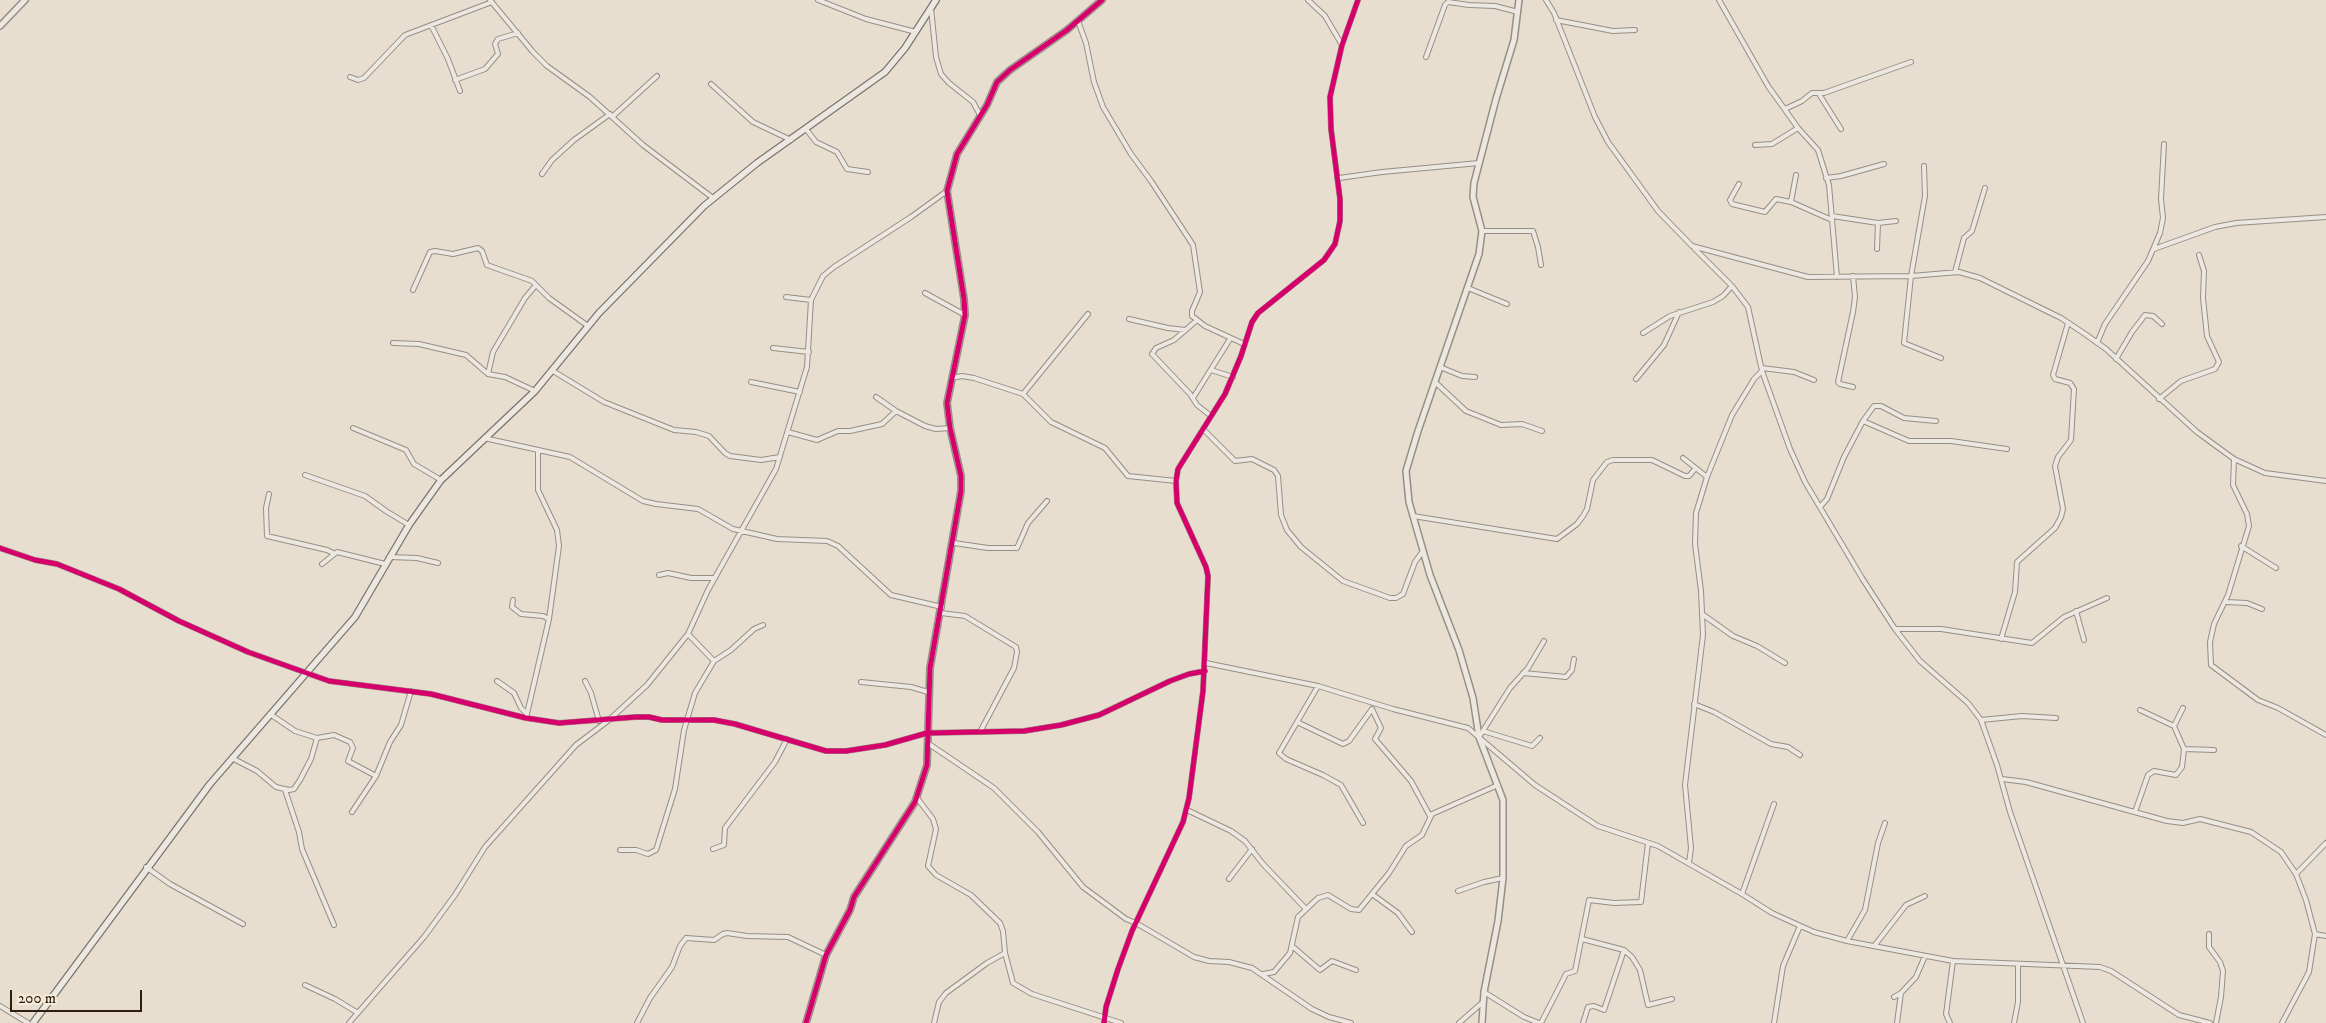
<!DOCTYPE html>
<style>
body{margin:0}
#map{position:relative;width:2326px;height:1023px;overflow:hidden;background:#e7ded0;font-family:"IM FELL DW Pica",serif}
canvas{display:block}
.scale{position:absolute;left:10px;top:990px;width:132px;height:22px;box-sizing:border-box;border:2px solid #301e0c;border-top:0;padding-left:6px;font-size:15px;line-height:18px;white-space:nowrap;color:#301e0c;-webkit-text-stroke:4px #f6ecda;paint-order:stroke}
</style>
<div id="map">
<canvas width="2326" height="1023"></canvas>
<div class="scale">200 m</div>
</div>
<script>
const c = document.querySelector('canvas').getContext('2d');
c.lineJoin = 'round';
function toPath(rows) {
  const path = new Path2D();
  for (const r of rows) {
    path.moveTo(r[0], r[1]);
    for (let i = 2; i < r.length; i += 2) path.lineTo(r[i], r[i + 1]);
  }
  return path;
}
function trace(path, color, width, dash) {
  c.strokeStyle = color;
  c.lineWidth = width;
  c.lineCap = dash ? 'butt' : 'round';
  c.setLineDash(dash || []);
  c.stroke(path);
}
const minor = toPath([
 [490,0,533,52,547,66,590,97,643,145,713,198],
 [818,0,866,19,916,32],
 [1308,0,1325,16,1342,45],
 [1546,0,1554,13,1595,117,1608,142,1658,211,1692,246,1808,277,1911,276,1959,272,1980,278,2061,318,2085,334,2106,349,2197,432,2234,459,2265,473,2326,481],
 [1719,0,1768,86,1798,128,1818,150,1829,185,1837,277],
 [931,8,936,57,941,74,949,83,973,102,980,115],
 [1556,20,1613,31,1635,30],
 [1078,21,1086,43,1094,82,1103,107,1131,154,1151,181,1193,245,1200,292,1192,311,1192,316,1205,326,1244,344],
 [431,25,448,59,460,91],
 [1426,57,1445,5,1448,2,1469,5,1495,6,1518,12],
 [350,77,358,80,364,78,405,35,492,2],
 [455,80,485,69,498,54,495,44,498,39,518,33],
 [711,84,753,122,791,140],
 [1819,94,1841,129],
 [1785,109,1802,101,1812,93,1824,93,1911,62],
 [612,117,657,76],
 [806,129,816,142,837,152,847,169,868,172],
 [1755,145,1772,144,1798,128],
 [1924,166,1925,196,1911,276,1904,343,1941,358],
 [542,174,552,160,574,140,610,114],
 [1339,178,1382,172,1479,163],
 [1826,178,1841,176,1884,164],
 [1739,184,1730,200,1732,204,1765,212,1776,199,1791,202,1796,175],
 [1791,202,1832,220],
 [1832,216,1878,223,1896,221],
 [1482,231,1533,231,1538,247,1541,265],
 [1694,248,1732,286,1748,307,1762,371,1790,449,1805,482,1862,578,1895,629,1920,661,1968,703,1981,720,1997,765,2010,812,2083,1023],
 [1877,249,1878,223],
 [2154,249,2215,227,2236,223,2326,217],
 [1955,272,1964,238,1972,231,1985,188],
 [1468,288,1507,304],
 [413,290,430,252,435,251,453,254,478,248,482,251,487,265,532,281,549,298,588,326],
 [925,293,965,315],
 [786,297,811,300],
 [1129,319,1168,328,1185,330],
 [1196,321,1174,340,1156,348,1152,354,1190,394,1197,405,1211,416],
 [1643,333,1670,316,1713,302,1723,296,1732,286],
 [393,343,419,344,466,355,488,374,505,377,535,391],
 [2097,343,2105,324,2148,261,2160,233,2163,218,2161,199,2164,144],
 [773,348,809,352],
 [2116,359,2132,332,2145,315,2153,316,2162,324],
 [1440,367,1462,376,1475,377],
 [1762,368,1794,372,1814,380],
 [1211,370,1233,377],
 [553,371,604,402,674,430,696,432,709,436,725,453,730,456,761,460,780,457],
 [488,374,493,352,525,298,536,285],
 [952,378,962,376,974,378,1023,394,1051,422,1105,448,1128,476,1176,481],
 [1636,379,1664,345,1679,312],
 [751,382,800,392],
 [1435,382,1466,411,1501,425,1522,424,1542,431],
 [1853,387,1840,384,1838,382,1853,312,1855,297,1853,276],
 [1023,394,1088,314],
 [876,397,896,411,925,426,936,429,950,428],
 [1193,398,1230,339],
 [2159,399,2181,381,2215,369,2219,362,2207,336,2203,298,2204,271,2199,255],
 [1863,421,1909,441,1951,441,2007,449],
 [353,428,406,450,414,464,441,480],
 [1203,429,1235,461,1252,459,1274,470,1278,476,1281,515,1287,530,1301,547,1343,581,1390,598,1396,598,1403,594,1415,562,1423,551],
 [788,432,817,440,838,431,850,431,882,424,896,411],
 [484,438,570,457,643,501,656,504,698,509,733,529,777,539,827,541,838,546,891,595,942,607],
 [1683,458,1707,477],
 [2234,459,2233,485,2247,514,2249,526,2228,595,2214,624,2210,642,2211,665,2258,700,2278,708,2326,735],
 [305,475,365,496,386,511,409,525],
 [269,494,266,508,267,536,327,550,333,553],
 [1820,507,1827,499,1844,457,1863,421,1874,406,1881,406,1904,418,1936,421],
 [1413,516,1557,539,1577,524,1583,516,1587,509,1593,480,1607,462,1613,460,1652,460,1685,476,1689,476,1695,469],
 [954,543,988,548,1017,548,1028,523,1047,501],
 [2241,546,2276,568],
 [0,548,35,560,57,564,119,589,179,621,248,652,329,681,431,694,526,718,559,723,636,717,649,717,662,720,714,720,735,724,826,751,846,751,885,745,927,733,1024,731,1061,725,1099,715,1170,681,1189,674,1205,671],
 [389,557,417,558,438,563],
 [322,564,337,552,385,564],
 [659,575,668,573,691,578,715,578],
 [513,600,512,607,521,614,543,616,549,619],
 [2226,602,2247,603,2262,609],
 [2076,611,2084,640],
 [941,613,965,616,1016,647,1017,652,1014,668,980,732],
 [1702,614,1733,636,1757,646,1785,663],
 [1895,629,1941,629,2032,643,2064,617,2107,598],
 [688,634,714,661],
 [2001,639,2015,592,2017,562,2055,528,2061,517,2063,509,2055,466,2058,457,2071,440,2074,389,2070,383,2055,379,2053,375,2068,323],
 [1206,663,1318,686,1393,709,1468,728,1535,785,1587,819,1598,826,1658,846,1742,894,1772,913,1814,932,1847,941,1953,961,2100,967,2111,971,2179,1015,2210,1023],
 [1523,673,1566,677,1572,670,1574,659],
 [497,681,514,693,521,708,527,714],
 [585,681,591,693,599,721],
 [861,682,911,687,928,692],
 [1318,686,1279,753,1286,759,1323,775,1341,785,1363,823],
 [1694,704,1714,712,1771,744,1788,747,1800,755],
 [1372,709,1381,728,1375,739,1411,781,1430,816],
 [2140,710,2174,726],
 [270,714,295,731,317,738,334,735,350,742,353,748,348,761,376,776],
 [526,718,549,619,559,546,557,530,538,490,538,450],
 [1981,720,2022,716,2056,718],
 [1297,722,1343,744,1349,741,1372,709],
 [1483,731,1532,746,1540,738],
 [1479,737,1510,688,1528,668,1544,641],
 [929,744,994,788,1038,832,1083,887,1126,919,1136,923,1194,957,1209,961,1229,962,1252,968,1312,1009,1329,1017,1351,1023],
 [2184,749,2214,750],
 [232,758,257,771,276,787,289,790,294,789,300,780,311,759,317,738],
 [2002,779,2026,782,2167,821,2183,823,2200,819,2251,832,2281,852,2296,874,2306,900,2315,934,2309,972,2282,1023],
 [285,790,299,832,302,849,334,925],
 [917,798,933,819,936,829,928,866,936,875,971,895,1000,923,1003,931,1005,953,1013,983,1032,994,1121,1023],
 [1187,810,1231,831,1245,841,1263,864,1306,909],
 [352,812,376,776,390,742,401,725,411,691],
 [2135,812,2148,775,2154,771,2176,775,2182,767,2184,749,2174,726,2183,708],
 [713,849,724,845,725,828,775,762,787,739],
 [620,850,636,850,648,854,656,850,675,789,684,730,695,693,714,661,731,650,754,629,763,625],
 [1689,863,1691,848,1685,785,1703,635,1701,591,1695,544,1696,513,1707,477,1732,415,1754,379,1762,371],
 [146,867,170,884,243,924],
 [2296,874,2326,843],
 [1229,879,1252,849],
 [1458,891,1484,882,1503,878],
 [1372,894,1398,913,1412,932],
 [1742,894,1774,804],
 [2209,934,2209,947,2220,962,2223,971,2221,997,2216,1023],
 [2315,934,2326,936],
 [1582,939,1624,950],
 [1847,941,1865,910,1878,843,1885,823],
 [1875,945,1906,905,1925,896],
 [1292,946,1320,970,1332,961,1356,970],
 [1263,974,1274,972,1290,953,1298,917,1318,898,1328,895,1351,909,1359,910,1389,873,1406,846,1422,835,1432,814,1498,785],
 [305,985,335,999,358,1013],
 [1484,992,1524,1017,1539,1023],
 [1894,997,1901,993,1916,977,1925,956],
 [0,1006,28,1023],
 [349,1023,424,937,455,895,485,847,576,745,609,720,647,685,688,634,708,590,776,469,807,367,811,300,823,276,834,267,911,217,947,191],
 [637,1023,650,998,672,967,680,946,686,938,714,940,723,934,727,933,747,936,788,937,826,955],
 [934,1023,939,1002,946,993,987,963,1005,953],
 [1104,1023,1106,1007,1118,969,1132,931,1183,822,1189,798,1203,691,1208,576,1206,567,1177,503,1176,481,1178,469,1225,394,1241,356,1252,322,1258,313,1324,260,1335,244,1340,221,1340,199,1331,129,1330,97,1342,45,1358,0],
 [1459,1023,1483,1002],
 [1541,1023,1564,978,1566,974,1575,971,1589,900,1614,903,1641,902,1648,843],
 [1583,1023,1588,1007,1594,1006,1604,1010,1624,950,1632,957,1640,970,1648,1005,1672,999],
 [1774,1023,1783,966,1800,926],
 [1897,1023,1901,993],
 [1950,1023,1946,1014,1953,961],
 [2014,1023,2018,1002,2018,964]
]);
const tertiary = toPath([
 [0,26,25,0],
 [806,1023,826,955,850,910,854,897,915,802,927,765,930,668,961,491,961,476,950,428,947,403,965,315,964,299,947,191,957,154,987,105,997,82,1010,70,1067,30,1102,0],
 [1482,1023,1484,992,1498,921,1503,878,1503,800,1479,737,1473,698,1459,650,1430,575,1409,502,1406,471,1418,431,1479,254,1482,231,1473,197,1474,183,1496,99,1514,40,1519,0]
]);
const secondary = toPath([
 [33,1023,210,784,355,617,409,525,441,480,535,391,599,313,704,206,757,163,885,72,905,48,936,0]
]);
const cycleway = toPath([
 [0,548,35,560,57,564,119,589,179,621,248,652,329,681,431,694,526,718,559,723,636,717,649,717,662,720,714,720,735,724,826,751,846,751,885,745,927,733,1024,731,1061,725,1099,715,1170,681,1189,674,1205,671],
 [806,1023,826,955,850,910,854,897,915,802,927,765,930,668,961,491,961,476,950,428,947,403,965,315,964,299,947,191,957,154,987,105,997,82,1010,70,1067,30,1102,0],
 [1104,1023,1106,1007,1118,969,1132,931,1183,822,1189,798,1203,691,1208,576,1206,567,1177,503,1176,481,1178,469,1225,394,1241,356,1252,322,1258,313,1324,260,1335,244,1340,221,1340,199,1331,129,1330,97,1342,45,1358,0]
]);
trace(minor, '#968f84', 6);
trace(tertiary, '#968f84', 8);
trace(secondary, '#7c746b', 8);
trace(minor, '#ece7e0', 4);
trace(tertiary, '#ece7e0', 5);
trace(secondary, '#ece7e0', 5.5);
trace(cycleway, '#d6006c', 5);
</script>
